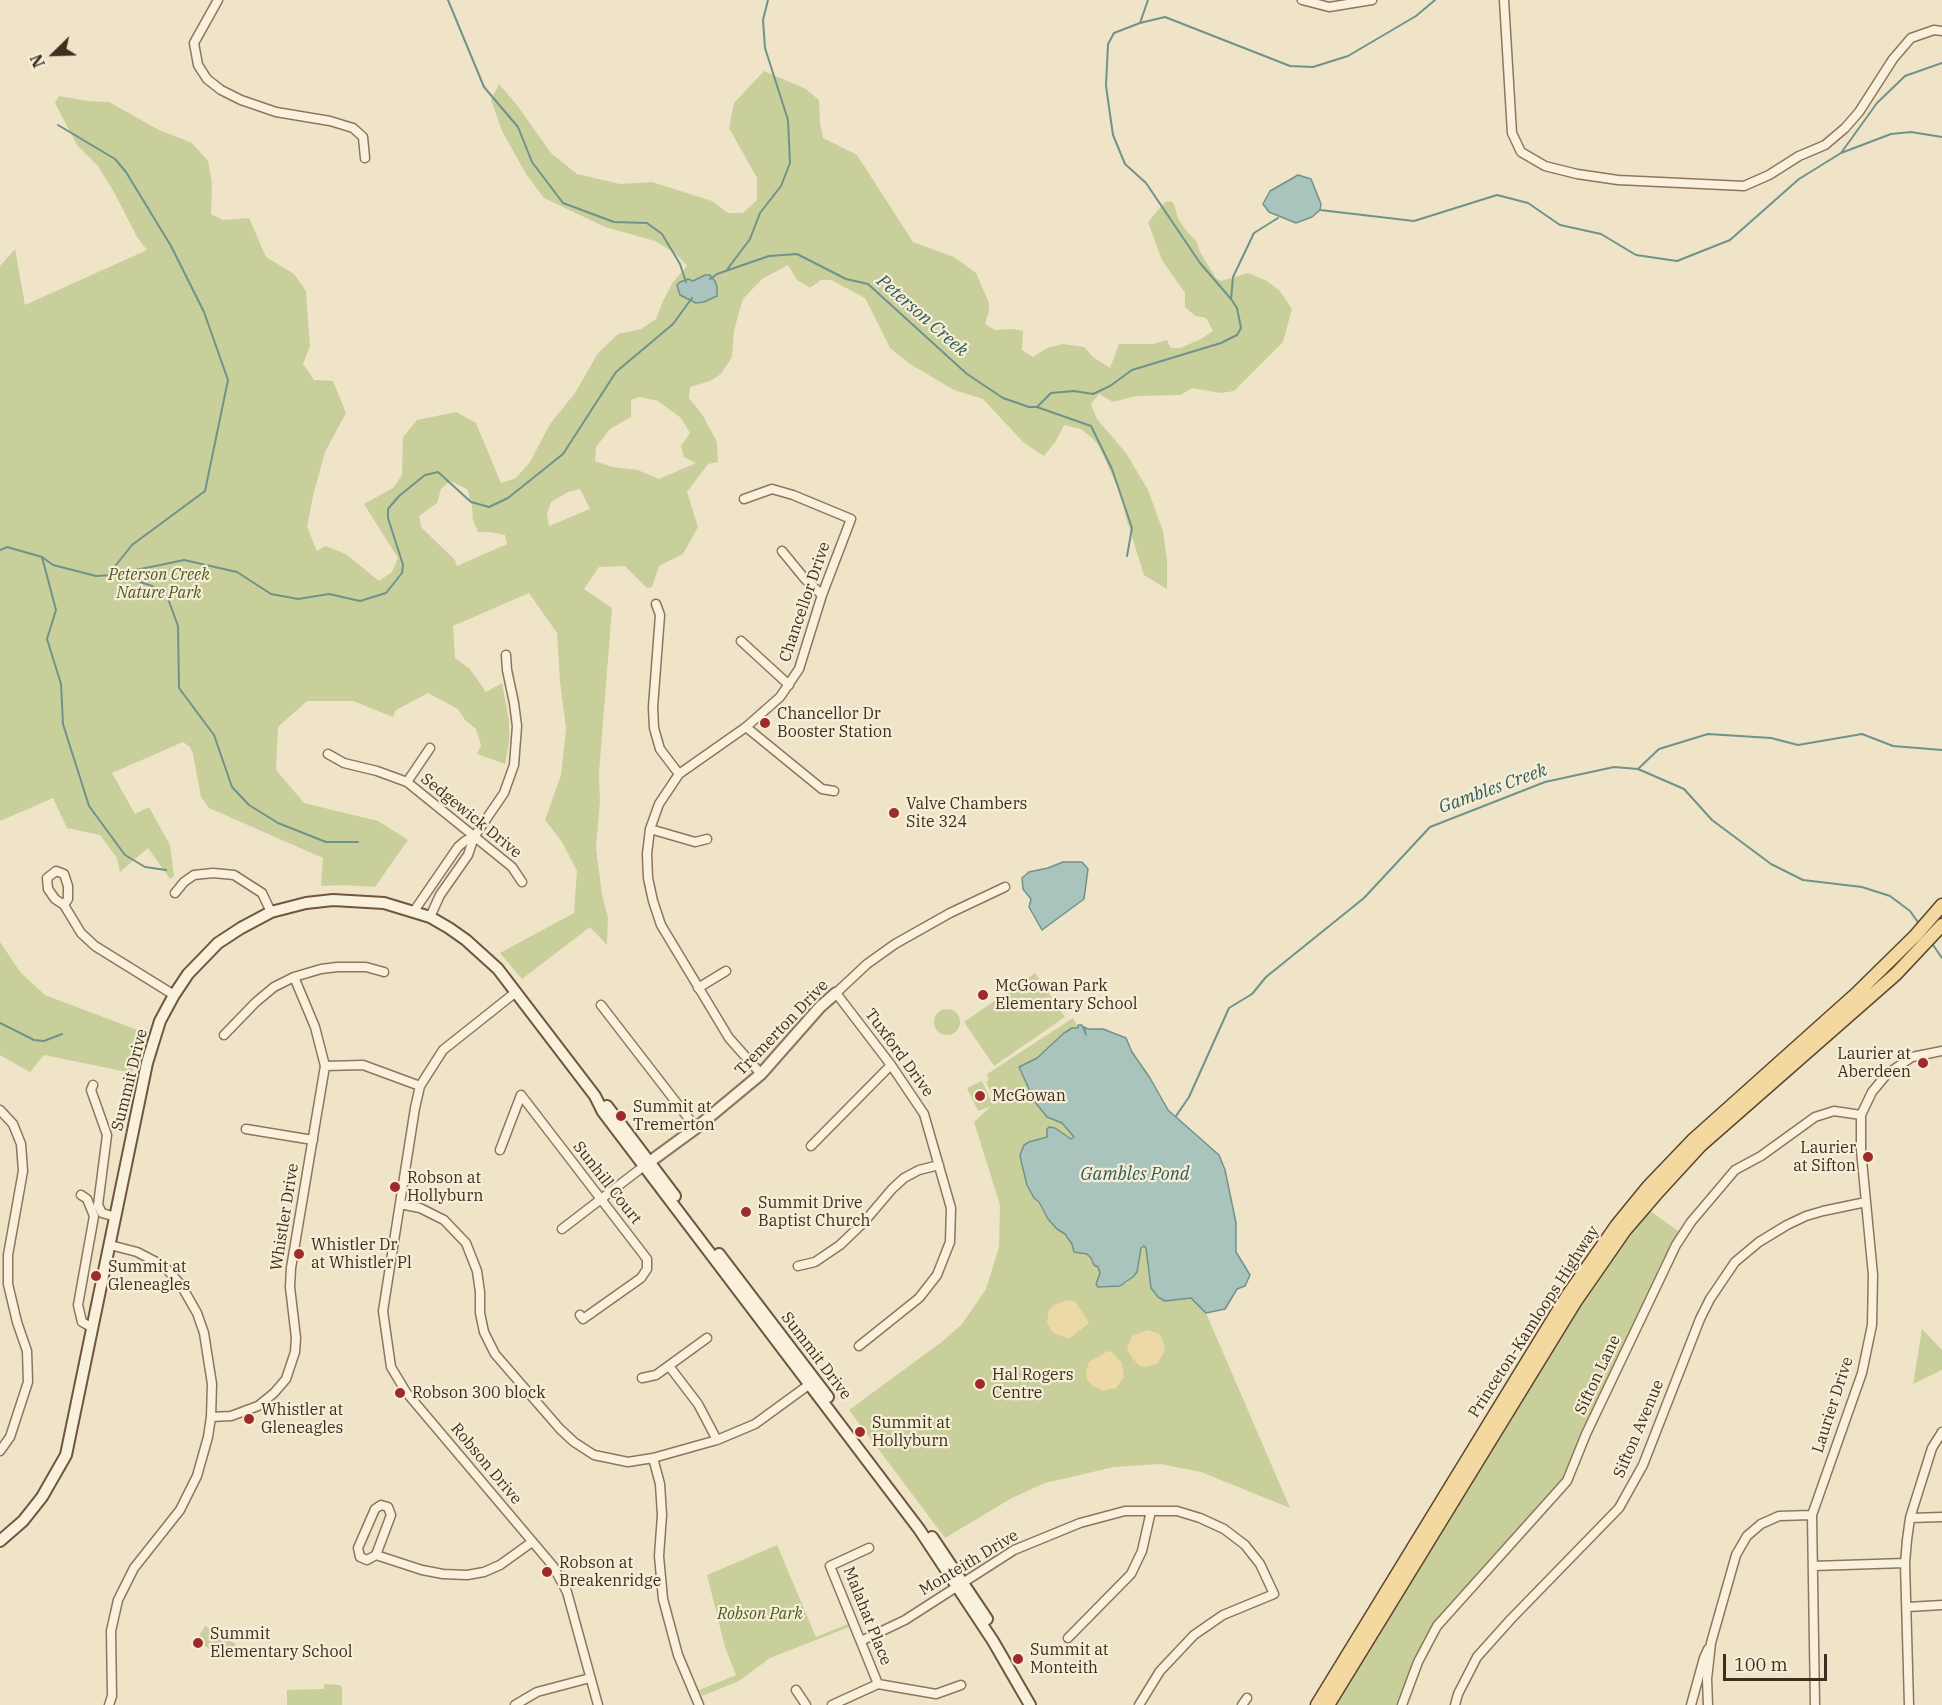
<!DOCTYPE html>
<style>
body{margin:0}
#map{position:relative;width:1942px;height:1705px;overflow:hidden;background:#f0e4c8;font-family:"IBM Plex Serif",serif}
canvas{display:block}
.north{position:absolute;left:24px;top:24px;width:60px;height:60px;-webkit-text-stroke:4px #f7eed8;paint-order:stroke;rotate:247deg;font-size:16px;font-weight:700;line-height:24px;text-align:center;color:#3d2e20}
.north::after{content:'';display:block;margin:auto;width:21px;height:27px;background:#3d2e20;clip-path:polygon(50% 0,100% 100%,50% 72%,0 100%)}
.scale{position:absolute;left:1723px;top:1654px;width:104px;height:27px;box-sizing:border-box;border:3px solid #3d2e20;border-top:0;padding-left:8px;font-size:18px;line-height:21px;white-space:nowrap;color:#3d2e20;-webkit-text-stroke:4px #f7eed8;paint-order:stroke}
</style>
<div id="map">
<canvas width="1942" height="1705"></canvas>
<div class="north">N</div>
<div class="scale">100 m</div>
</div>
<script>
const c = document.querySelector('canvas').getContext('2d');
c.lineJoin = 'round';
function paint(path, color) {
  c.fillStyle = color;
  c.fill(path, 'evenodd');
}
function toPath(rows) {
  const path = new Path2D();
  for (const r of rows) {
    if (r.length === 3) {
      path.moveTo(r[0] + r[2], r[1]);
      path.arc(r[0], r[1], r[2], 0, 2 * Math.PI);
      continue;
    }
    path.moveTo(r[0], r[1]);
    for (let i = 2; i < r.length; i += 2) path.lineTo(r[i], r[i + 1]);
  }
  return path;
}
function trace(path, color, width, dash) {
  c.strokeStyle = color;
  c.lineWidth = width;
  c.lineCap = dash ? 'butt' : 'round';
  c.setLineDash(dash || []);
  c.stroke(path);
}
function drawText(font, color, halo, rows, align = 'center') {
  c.font = font + ' "IBM Plex Serif",serif';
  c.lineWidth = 4.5;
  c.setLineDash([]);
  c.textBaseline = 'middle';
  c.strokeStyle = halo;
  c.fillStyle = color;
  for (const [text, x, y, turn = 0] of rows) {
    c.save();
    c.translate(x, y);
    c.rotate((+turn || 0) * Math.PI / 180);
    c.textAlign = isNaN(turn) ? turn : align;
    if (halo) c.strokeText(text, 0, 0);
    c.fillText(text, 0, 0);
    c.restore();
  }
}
const green = toPath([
 [764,71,806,89,819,100,820,123,823,138,857,155,913,242,954,257,976,273,989,303,989,311,985,324,995,330,1013,329,1023,331,1022,350,1033,357,1047,348,1063,344,1084,347,1093,357,1110,368,1119,344,1153,344,1167,340,1171,348,1180,348,1201,339,1213,331,1206,318,1195,316,1185,307,1185,293,1162,260,1148,222,1165,202,1171,201,1174,204,1178,218,1184,228,1197,242,1200,252,1216,278,1221,281,1248,273,1267,281,1279,290,1292,309,1283,342,1234,391,1221,393,1192,388,1181,395,1136,396,1113,402,1099,394,1091,404,1097,419,1126,453,1148,490,1163,531,1167,561,1167,589,1144,575,1127,521,1121,495,1099,446,1092,438,1081,429,1064,425,1056,441,1044,456,1024,443,983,399,954,390,910,364,890,348,865,298,831,280,821,280,810,288,797,280,788,265,762,279,743,299,734,330,732,357,721,374,710,381,690,387,689,398,703,416,717,442,718,462,708,464,687,492,698,527,683,554,659,566,652,587,647,588,625,566,599,567,584,589,612,608,599,773,600,801,596,848,602,895,608,917,607,945,590,927,522,979,500,953,574,913,577,871,562,842,545,820,561,775,566,728,560,682,557,633,529,593,453,626,455,658,470,669,486,692,502,683,509,721,509,742,505,764,477,754,481,745,476,729,465,720,458,709,428,693,396,710,393,717,353,701,307,701,278,727,276,770,304,803,378,821,408,840,375,887,346,885,321,886,323,858,209,808,201,797,193,754,190,747,183,742,112,773,135,814,149,807,170,845,174,876,170,879,148,848,120,872,117,858,100,835,67,828,53,798,0,821,0,266,15,249,25,305,147,250,137,237,114,192,98,166,77,145,55,103,59,96,88,101,109,102,159,130,192,143,208,161,212,183,211,214,223,220,249,218,266,257,294,274,306,291,310,346,303,364,314,380,333,381,346,413,325,452,313,496,307,527,317,551,325,546,346,554,379,581,392,572,398,558,364,504,393,488,402,475,403,437,417,420,456,412,476,423,501,483,516,478,530,462,550,424,575,393,598,353,618,334,641,329,656,319,663,301,673,282,687,266,676,254,655,241,605,227,544,198,526,174,502,131,491,100,499,84,517,105,551,153,577,174,620,184,652,182,712,201,728,213,743,213,757,200,757,178,729,128,734,103],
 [640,397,658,401,681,418,690,433,681,446,684,457,696,463,659,479,638,470,612,467,595,461,596,447,610,429,631,417,631,400],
 [450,481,467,489,472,506,473,520,478,532,489,532,505,535,507,544,457,566,455,560,421,527,419,516,437,503,441,489],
 [580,489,590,509,549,526,547,514,551,502,568,492],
 [0,942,21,973,45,995,143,1032,132,1073,44,1055,30,1072,0,1055],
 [1035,973,1065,1017,994,1066,964,1022],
 [947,1022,13],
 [1073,1018,1078,1028,1072,1028,1064,1033,1037,1058,1019,1067,1035,1102,1047,1117,1062,1123,1074,1137,1071,1139,1055,1128,1049,1127,1047,1129,1047,1137,1024,1144,1020,1155,1027,1185,1048,1219,1057,1229,1065,1234,1072,1244,1074,1252,1087,1254,1098,1267,1100,1273,1096,1284,1097,1286,1108,1287,1127,1283,1133,1277,1137,1272,1141,1247,1144,1246,1146,1248,1151,1288,1158,1297,1165,1301,1191,1298,1206,1313,1290,1508,1201,1472,1160,1464,1114,1467,1045,1483,1012,1498,945,1538,849,1410,943,1341,962,1324,986,1289,999,1247,1000,1205,974,1122,991,1106,978,1111,967,1088,982,1081,993,1105,996,1102,986,1082,989,1080,987,1074],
 [1649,1210,1681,1233,1562,1482,1493,1558,1423,1641,1397,1705,1333,1705,1413,1579,1587,1295],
 [1922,1329,1942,1350,1942,1370,1913,1384],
 [777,1545,816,1637,848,1624,849,1627,770,1658,739,1681,702,1696,699,1690,736,1675,725,1647,707,1575],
 [205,1626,236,1644,228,1659,196,1641],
 [324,1684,340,1685,342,1687,342,1705,287,1705,287,1690,324,1689]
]);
const sand = toPath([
 [1068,1300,1075,1301,1089,1323,1069,1339,1053,1333,1047,1323,1049,1310,1054,1305],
 [1147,1330,1158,1333,1162,1338,1165,1350,1158,1363,1146,1367,1140,1366,1133,1359,1127,1349,1132,1336],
 [1108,1351,1112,1352,1122,1363,1124,1377,1116,1388,1102,1391,1092,1385,1087,1380,1086,1372,1089,1362]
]);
const water = toPath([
 [1298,175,1311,179,1321,204,1320,210,1312,217,1296,223,1269,212,1263,204,1270,191,1298,175],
 [705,275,710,275,715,281,717,287,717,296,704,302,696,303,680,295,677,285,680,282,688,279,693,281,705,275],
 [1063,862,1082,862,1088,869,1084,899,1042,930,1029,907,1031,899,1023,889,1022,878,1029,872,1048,868,1063,862],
 [1078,1025,1082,1025,1086,1035,1084,1027,1088,1029,1103,1029,1126,1038,1132,1052,1150,1078,1168,1110,1219,1155,1225,1170,1236,1223,1236,1252,1250,1275,1245,1286,1237,1289,1225,1309,1206,1313,1191,1298,1165,1301,1158,1297,1151,1288,1146,1248,1144,1246,1141,1248,1137,1272,1133,1277,1120,1286,1098,1287,1096,1284,1100,1273,1098,1267,1094,1265,1091,1258,1087,1254,1074,1252,1072,1244,1065,1234,1057,1229,1048,1219,1039,1202,1034,1198,1027,1185,1022,1165,1020,1155,1024,1145,1029,1142,1047,1137,1047,1129,1049,1127,1055,1128,1071,1139,1074,1137,1062,1123,1047,1117,1035,1102,1019,1067,1037,1058,1064,1033,1072,1028,1078,1028,1078,1025]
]);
const stream = toPath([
 [448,0,484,87,518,127,532,162,563,203,614,222,647,223,662,234,680,264,686,282],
 [1140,23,1148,0],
 [58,125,115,159,126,172,171,246,204,312,228,380,205,491,132,545,108,575],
 [1841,153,1877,103,1905,76,1942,63],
 [1320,210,1414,221,1497,195,1528,203,1560,225,1601,234,1636,255,1677,261,1730,240,1799,179,1841,153,1891,134,1911,132,1942,137],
 [726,271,750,239,760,213,781,186,790,163,788,120,765,48,763,20,768,0],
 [710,279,717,274,769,256,797,254,846,279,868,284,967,374,1003,398,1029,407,1037,407,1091,426,1112,469,1132,528,1127,556],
 [1231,299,1233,277,1254,233,1278,218],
 [1037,407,1051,393,1074,391,1093,394,1110,386,1132,370,1221,343,1237,335,1241,328,1237,308,1231,299,1200,263,1146,183,1125,164,1113,135,1106,86,1108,44,1114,33,1140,23,1165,17,1290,66,1313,67,1348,56,1416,16,1435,0],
 [0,550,7,547,42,557,53,565,96,576,112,575,184,560,237,572,271,594,298,599,329,594,360,601,386,593,402,573,403,565,388,518,388,509,399,496,425,475,438,472,471,502,489,507,508,498,563,454,616,372,673,324,692,298],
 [42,557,56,610,47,639,61,684,63,724,89,806,125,855,145,867,166,870],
 [117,574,152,586,167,596,178,626,179,688,214,735,232,787,249,805,278,823,326,842,358,842],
 [1639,768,1659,749,1708,734,1771,738,1798,745,1862,734,1893,746,1942,750],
 [1931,942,1942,958],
 [0,1023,34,1040,44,1041,62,1034],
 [1176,1116,1189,1097,1229,1008,1252,994,1266,977,1364,898,1430,827,1545,782,1614,767,1638,769,1684,789,1712,820,1771,864,1803,880,1862,887,1890,896,1910,911,1920,925]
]);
const minor = toPath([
 [218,0,194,43,198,65,207,79,221,90,241,100,276,112,330,121,353,128,363,137,365,158],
 [1302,0,1329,7,1372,0],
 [1504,0,1512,133,1521,152,1545,166,1577,174,1618,180,1744,186,1769,175,1799,156,1825,145,1845,128,1859,112,1893,59,1911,38,1934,30,1942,31],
 [744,499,772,489,793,495,851,519,822,595,799,669,780,697,746,727,679,774,659,804,650,829,647,854,648,878,653,901,661,925,729,1038,761,1074],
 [782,551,805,579,822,595],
 [656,604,660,615,653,707,654,728,660,749,679,774],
 [741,641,789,685],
 [746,727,822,789,834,791],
 [328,754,344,763,377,771,407,782,512,867,522,882],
 [407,782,430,748],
 [650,829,695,842,707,839],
 [175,893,184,882,194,875,213,873,234,875,262,893,271,912],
 [64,905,68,899,68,886,64,874,56,871,47,878,48,889,55,899,64,905,81,933,95,946,174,995],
 [414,911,458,847,465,841,474,837],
 [430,917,440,895,468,855,474,837,504,793,514,765,517,726,514,703,507,670,506,655],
 [698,988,726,971],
 [516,992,443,1050,420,1086,415,1108,383,1311,391,1367,406,1392,553,1566,567,1592,598,1705],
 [601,1005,696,1128],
 [224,1035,256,1002,274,987,294,977,321,969,337,967,366,967,384,972],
 [325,1066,363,1065,420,1086],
 [93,1085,91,1090,107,1135,98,1205,102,1213,116,1217],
 [0,1110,13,1124,21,1144,23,1171,8,1255,8,1284,17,1322,27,1351,28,1382,10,1437,0,1451],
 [246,1129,313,1140],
 [811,1146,891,1065],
 [500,1150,521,1095,647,1259,647,1269,641,1278,583,1319,580,1315],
 [81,1195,87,1199,94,1216,78,1305,82,1322,93,1328],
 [400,1204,420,1208,444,1220,466,1243,477,1271,480,1292,480,1313,484,1332,495,1354,560,1429,574,1442,594,1455,628,1462,653,1458,717,1440,755,1424,814,1381],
 [562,1229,644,1166],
 [798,1266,815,1262,840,1245,864,1222,892,1189,904,1178,919,1170,939,1165],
 [859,1346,919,1298,937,1275,950,1242,951,1208,924,1114,891,1065,836,993,867,964,895,944,950,913,1005,887],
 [669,1366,698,1404,717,1440],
 [642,1378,656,1375,707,1338],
 [211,1417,231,1416,258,1406,274,1393,286,1379,295,1352,296,1338,290,1287,291,1268,325,1066,315,1027,294,977],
 [653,1458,660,1484,662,1515,659,1556,663,1599,678,1655,699,1705],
 [1910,1518,1942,1517],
 [869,1548,830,1566,878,1684],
 [376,1555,391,1515,388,1507,381,1505,375,1509,358,1548,360,1557,367,1560,376,1555,422,1570,443,1574,467,1575,484,1572,500,1565,532,1542],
 [1813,1566,1905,1563],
 [1908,1607,1942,1605],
 [1068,1638,1131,1574,1142,1551,1151,1511],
 [861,1641,905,1620,1014,1550,1080,1523,1125,1511,1177,1511,1200,1518,1224,1529,1245,1545,1260,1564,1274,1594,1223,1615,1194,1635,1160,1671,1139,1705],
 [796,1690,806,1705],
 [109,1705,112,1696,111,1631,118,1600,134,1568,180,1510,197,1476,208,1437,211,1417,212,1384,204,1333,197,1313,181,1285,164,1266,137,1252,110,1245],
 [515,1705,537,1692,590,1678],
 [832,1705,878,1684,936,1694,961,1685],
 [1242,1705,1247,1698],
 [1402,1705,1418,1662,1437,1626,1567,1481,1586,1434,1676,1245,1691,1222,1735,1170,1761,1156,1815,1117,1834,1111,1861,1115],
 [1455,1705,1458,1694,1477,1657,1511,1619,1619,1508,1643,1465,1700,1319,1710,1299,1735,1262,1759,1242,1787,1225,1806,1216,1823,1211,1866,1202],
 [1691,1705,1704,1658,1708,1649],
 [1708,1705,1707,1679,1711,1643,1736,1555,1747,1536,1761,1524,1779,1516,1812,1515],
 [1815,1705,1812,1515,1862,1373,1872,1325,1873,1275,1861,1150,1861,1115,1872,1092,1887,1074,1912,1057,1942,1051],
 [1909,1705,1905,1563,1907,1540,1910,1518,1932,1448,1942,1432]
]);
const tertiary = toPath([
 [644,1166,696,1128,761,1074,820,1007,836,993]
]);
const secondary = toPath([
 [607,1106,675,1196],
 [719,1254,828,1397],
 [932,1537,987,1619],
 [0,1541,23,1521,42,1497,66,1455,147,1063,160,1021,174,995,188,974,218,943,241,928,271,912,306,903,333,900,384,903,430,917,449,928,466,940,498,969,595,1096,603,1112,644,1166,919,1529,993,1641,1030,1705]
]);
const primary = toPath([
 [1317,1705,1568,1295,1617,1225,1648,1187,1694,1139,1856,994,1916,935,1942,905],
 [1328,1705,1575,1302,1625,1230,1656,1194,1701,1145,1896,974,1942,925]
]);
const markers = [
 [765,723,6,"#9e2a2b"],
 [894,813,6,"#9e2a2b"],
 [983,995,6,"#9e2a2b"],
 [1923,1063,6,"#9e2a2b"],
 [980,1096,6,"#9e2a2b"],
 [621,1116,6,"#9e2a2b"],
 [1868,1157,6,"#9e2a2b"],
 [395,1187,6,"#9e2a2b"],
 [746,1212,6,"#9e2a2b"],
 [299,1254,6,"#9e2a2b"],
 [96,1276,6,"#9e2a2b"],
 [980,1384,6,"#9e2a2b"],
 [400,1393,6,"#9e2a2b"],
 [249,1419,6,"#9e2a2b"],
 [860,1432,6,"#9e2a2b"],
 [547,1572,6,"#9e2a2b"],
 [198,1643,6,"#9e2a2b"],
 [1018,1659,6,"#9e2a2b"]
];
const parkNames = [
 ["Peterson Creek",159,575],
 ["Nature Park",159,593],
 ["Robson Park",760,1614]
];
const streetNames = [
 ["Chancellor Drive",805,602,-71],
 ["Sedgewick Drive",471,816,39],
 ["Tremerton Drive",782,1028,-46],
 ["Tuxford Drive",899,1053,54],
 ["Summit Drive",130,1080,-76],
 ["Sunhill Court",607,1183,52],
 ["Whistler Drive",285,1217,-81],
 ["Princeton-Kamloops Highway",1534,1322,-57],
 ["Summit Drive",816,1356,53],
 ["Sifton Lane",1598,1375,-65],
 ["Laurier Drive",1833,1405,-72],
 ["Sifton Avenue",1639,1429,-67],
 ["Robson Drive",486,1464,50],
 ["Monteith Drive",969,1563,-31],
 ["Malahat Place",867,1616,68]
];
const poiNames = [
 ["Chancellor Dr",777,714],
 ["Booster Station",777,732],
 ["Valve Chambers",906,804],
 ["Site 324",906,822],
 ["McGowan Park",995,986],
 ["Elementary School",995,1004],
 ["Laurier at",1911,1054,"right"],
 ["Aberdeen",1911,1072,"right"],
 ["McGowan",992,1096],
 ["Summit at",633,1107],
 ["Tremerton",633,1125],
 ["Laurier",1856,1148,"right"],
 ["at Sifton",1856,1166,"right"],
 ["Robson at",407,1178],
 ["Hollyburn",407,1196],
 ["Summit Drive",758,1203],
 ["Baptist Church",758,1221],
 ["Whistler Dr",311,1245],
 ["at Whistler Pl",311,1263],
 ["Summit at",108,1267],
 ["Gleneagles",108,1285],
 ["Hal Rogers",992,1375],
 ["Centre",992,1393],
 ["Robson 300 block",412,1393],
 ["Whistler at",261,1410],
 ["Gleneagles",261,1428],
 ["Summit at",872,1423],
 ["Hollyburn",872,1441],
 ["Robson at",559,1563],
 ["Breakenridge",559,1581],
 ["Summit",210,1634],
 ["Elementary School",210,1652],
 ["Summit at",1030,1650],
 ["Monteith",1030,1668]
];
const waterNames = [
 ["Peterson Creek",922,316,41],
 ["Gambles Creek",1493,789,-20],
 ["Gambles Pond",1135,1175]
];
paint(green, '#c9cf9b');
paint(sand, '#ecd9a5');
paint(water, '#a9c4bc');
trace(water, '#6f938a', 1.5);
trace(stream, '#6f938a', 2);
trace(minor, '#8d765c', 11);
trace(tertiary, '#8d765c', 14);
trace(secondary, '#6f573f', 14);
trace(primary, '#5b4430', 15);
trace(minor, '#faf1dc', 8);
trace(tertiary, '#faf1dc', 10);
trace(secondary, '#faf1dc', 10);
trace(primary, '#f3d9a0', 12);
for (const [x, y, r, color] of markers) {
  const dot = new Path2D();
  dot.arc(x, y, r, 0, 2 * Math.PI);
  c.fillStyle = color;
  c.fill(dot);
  trace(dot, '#f7eed8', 2);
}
drawText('italic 16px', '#4d5a26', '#f7eed8', parkNames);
drawText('16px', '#3d2e20', '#f7eed8', streetNames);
drawText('16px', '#3d2e20', '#f7eed8', poiNames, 'left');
drawText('italic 18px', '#2f5d5a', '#f7eed8', waterNames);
</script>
